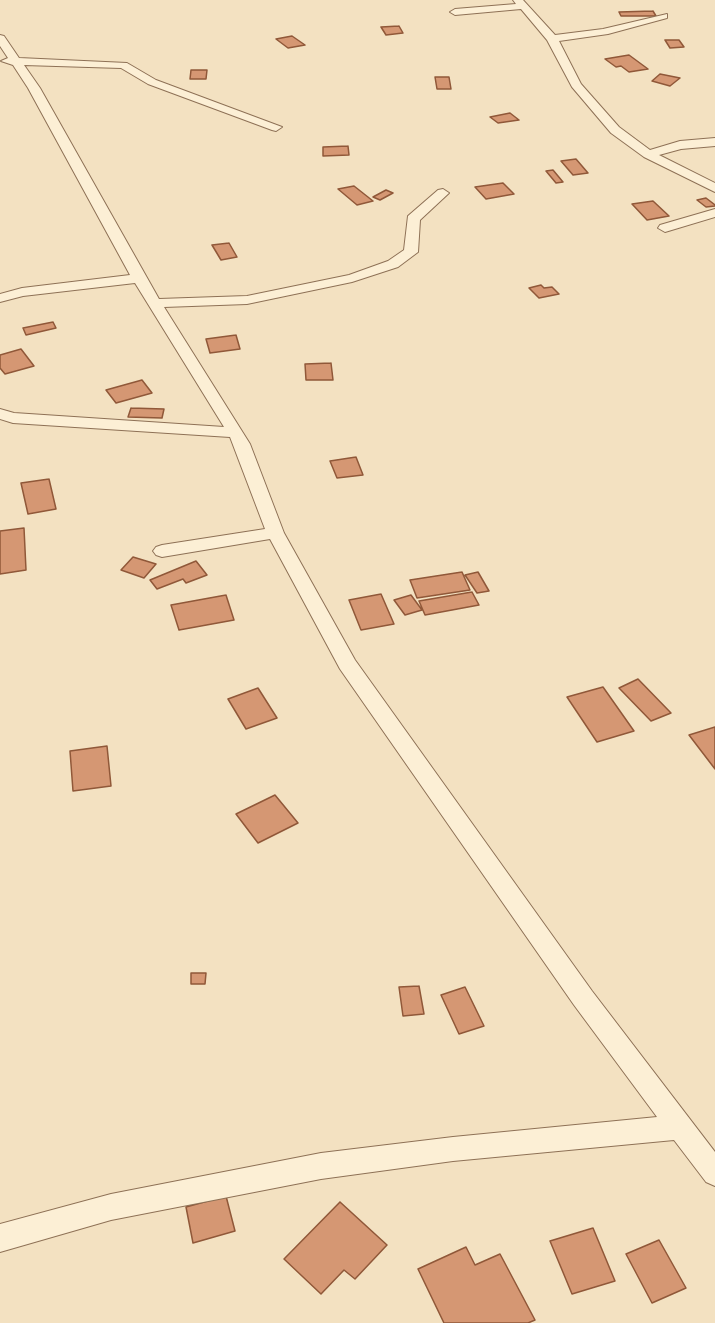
<!DOCTYPE html>
<style>
body{margin:0}
canvas{display:block;background:#f3e1c1}
</style>
<canvas width="715" height="1323"></canvas>
<script>
const c = document.querySelector('canvas').getContext('2d');
c.lineJoin = 'round';
function paint(path, color) {
  c.fillStyle = color;
  c.fill(path, 'evenodd');
}
function toPath(rows) {
  const path = new Path2D();
  for (const r of rows) {
    path.moveTo(r[0], r[1]);
    for (let i = 2; i < r.length; i += 2) path.lineTo(r[i], r[i + 1]);
  }
  return path;
}
function trace(path, color, width, dash) {
  c.strokeStyle = color;
  c.lineWidth = width;
  c.lineCap = dash ? 'butt' : 'round';
  c.setLineDash(dash || []);
  c.stroke(path);
}
const building = toPath([
 [653,11,656,16,621,16,619,12,653,11],
 [399,26,403,33,386,35,381,27,399,26],
 [292,36,305,45,288,48,276,39,292,36],
 [665,40,679,40,684,47,670,48,665,40],
 [629,55,648,69,629,72,621,66,616,67,605,59,629,55],
 [191,70,207,70,206,79,190,79,191,70],
 [660,74,680,78,670,86,652,81,660,74],
 [435,77,449,77,451,89,437,89,435,77],
 [510,113,519,120,498,123,490,117,510,113],
 [348,146,349,155,323,156,323,147,348,146],
 [576,159,588,173,573,175,561,161,576,159],
 [553,170,563,182,556,183,546,171,553,170],
 [503,183,514,194,486,199,475,187,503,183],
 [354,186,373,201,357,205,338,189,354,186],
 [386,190,393,193,380,200,373,197,386,190],
 [706,198,715,205,715,206,706,207,697,200,706,198],
 [653,201,669,216,647,220,632,204,653,201],
 [229,243,237,257,221,260,212,245,229,243],
 [541,285,544,288,552,287,559,294,539,298,529,288,541,285],
 [53,322,56,328,26,335,23,328,53,322],
 [236,335,240,349,210,353,206,339,236,335],
 [21,349,34,366,5,374,0,368,0,355,21,349],
 [331,363,333,380,306,380,305,364,331,363],
 [142,380,152,393,116,403,106,390,142,380],
 [131,408,164,409,162,418,128,417,131,408],
 [356,457,363,475,337,478,330,461,356,457],
 [49,479,56,509,28,514,21,483,49,479],
 [24,528,26,570,0,574,0,531,24,528],
 [133,557,156,564,144,578,121,570,133,557],
 [196,561,207,575,186,583,183,579,157,589,150,580,196,561],
 [462,572,470,590,417,598,410,580,462,572],
 [478,572,489,591,477,593,465,575,478,572],
 [472,592,479,605,425,615,419,601,472,592],
 [381,594,394,624,361,630,349,600,381,594],
 [226,595,234,620,179,630,171,605,226,595],
 [411,595,422,610,405,615,394,600,411,595],
 [638,679,671,713,651,721,619,688,638,679],
 [603,687,634,731,597,742,567,697,603,687],
 [258,688,277,718,246,729,228,699,258,688],
 [715,727,715,769,689,735,715,727],
 [107,746,111,786,73,791,70,751,107,746],
 [275,795,298,823,258,843,236,814,275,795],
 [191,973,206,973,205,984,191,984,191,973],
 [419,986,424,1014,403,1016,399,987,419,986],
 [465,987,484,1026,459,1034,441,995,465,987],
 [226,1196,235,1231,193,1243,186,1207,226,1196],
 [340,1202,387,1245,355,1279,344,1270,321,1294,284,1259,340,1202],
 [593,1228,615,1281,572,1294,550,1241,593,1228],
 [659,1240,686,1288,652,1303,626,1254,659,1240],
 [466,1247,475,1265,500,1254,535,1320,528,1323,444,1323,418,1269,466,1247]
]);
const minor = toPath([
 [513,0,523,0,555,35,603,29,667,14,667,18,608,34,559,41,581,84,619,127,650,150,680,141,715,138,715,146,681,149,659,155,715,183,715,192,644,157,611,133,572,87,547,40,521,9,455,15,450,12,455,9,516,4,513,0],
 [0,35,4,36,19,58,127,63,156,80,282,127,276,131,272,130,148,84,121,68,24,65,40,88,159,299,247,296,349,275,388,261,404,250,408,216,438,190,443,189,449,193,420,220,418,252,398,267,352,282,247,304,164,307,250,444,284,533,355,660,592,991,715,1152,715,1186,706,1182,674,1140,453,1161,321,1179,111,1220,0,1252,0,1224,111,1194,321,1153,453,1137,657,1117,574,1005,340,669,270,539,162,557,156,555,153,551,156,547,162,545,265,529,230,437,13,423,0,419,0,409,14,413,224,427,135,283,23,296,0,302,0,294,22,288,130,275,28,88,13,65,1,61,8,58,0,46,0,35],
 [715,209,715,217,665,232,658,228,660,225,715,209]
]);
paint(building, '#d59773');
trace(building, '#905839', 1.5);
trace(minor, '#8e7156', 2);
paint(minor, '#fcefd5');
</script>
